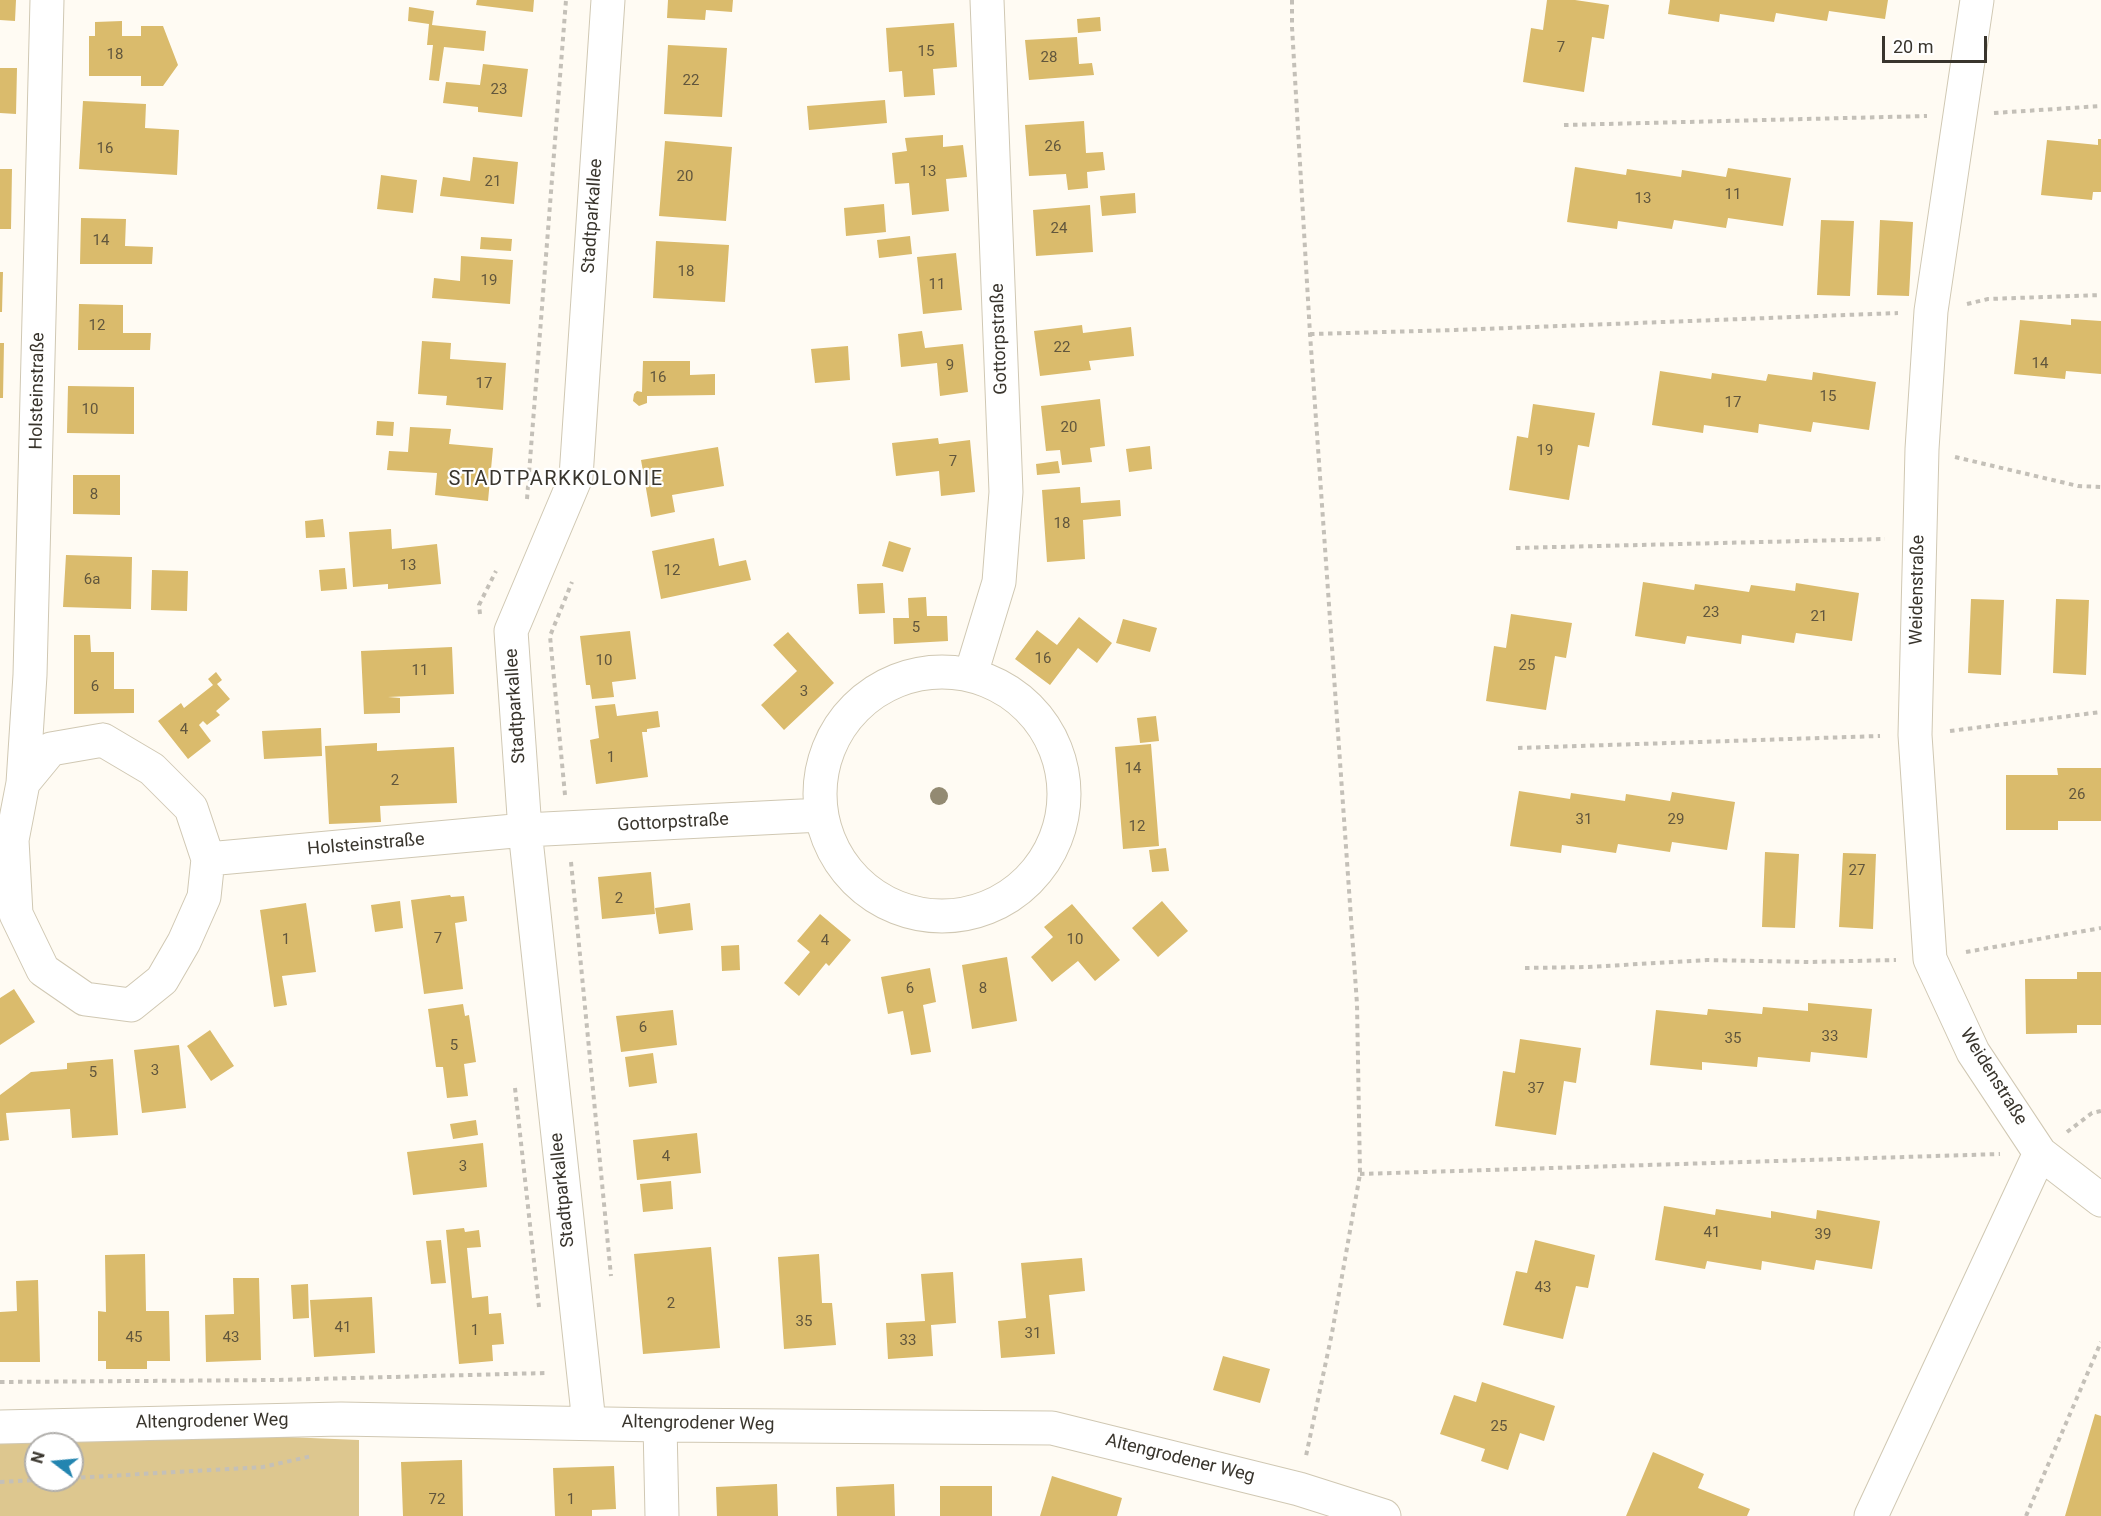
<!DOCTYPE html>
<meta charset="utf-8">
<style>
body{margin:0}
#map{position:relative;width:2101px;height:1516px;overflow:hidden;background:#fffbf3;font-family:Roboto,sans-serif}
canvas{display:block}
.north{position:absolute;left:24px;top:1432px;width:60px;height:60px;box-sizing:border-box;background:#fff;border:2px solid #b0aeab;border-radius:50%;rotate:286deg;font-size:16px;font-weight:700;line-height:24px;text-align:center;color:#39352d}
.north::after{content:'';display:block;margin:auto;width:21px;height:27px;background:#2385b0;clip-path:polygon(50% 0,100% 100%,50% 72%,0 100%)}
.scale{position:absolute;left:1882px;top:36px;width:105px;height:27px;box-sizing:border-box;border:3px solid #39352d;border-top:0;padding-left:8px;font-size:18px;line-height:21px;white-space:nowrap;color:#39352d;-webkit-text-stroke:4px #fff;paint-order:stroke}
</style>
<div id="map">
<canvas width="2101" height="1516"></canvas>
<div class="north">N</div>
<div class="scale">20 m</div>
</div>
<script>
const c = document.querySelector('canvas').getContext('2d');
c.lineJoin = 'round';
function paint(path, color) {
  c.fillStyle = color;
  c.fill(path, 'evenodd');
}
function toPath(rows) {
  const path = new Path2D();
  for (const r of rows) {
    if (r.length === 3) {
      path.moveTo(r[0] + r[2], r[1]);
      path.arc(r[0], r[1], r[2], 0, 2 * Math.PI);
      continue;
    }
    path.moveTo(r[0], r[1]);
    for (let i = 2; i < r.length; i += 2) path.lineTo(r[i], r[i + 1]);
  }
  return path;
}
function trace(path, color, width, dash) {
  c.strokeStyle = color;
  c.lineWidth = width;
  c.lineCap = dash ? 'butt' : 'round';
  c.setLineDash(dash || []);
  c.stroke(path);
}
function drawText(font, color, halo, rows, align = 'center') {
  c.font = font + ' Roboto,sans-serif';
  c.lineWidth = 4.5;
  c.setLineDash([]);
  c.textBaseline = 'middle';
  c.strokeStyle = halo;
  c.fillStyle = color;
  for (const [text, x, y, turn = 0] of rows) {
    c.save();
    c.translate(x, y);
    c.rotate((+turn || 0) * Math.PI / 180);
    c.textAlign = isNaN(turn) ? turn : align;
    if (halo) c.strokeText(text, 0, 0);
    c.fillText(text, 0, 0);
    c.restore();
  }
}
const green = toPath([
 [43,1427,359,1440,359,1516,0,1516,0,1431],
 [36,1444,72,1444,72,1480,36,1480]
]);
const building = toPath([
 [0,0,16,0,15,21,0,20],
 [477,0,534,0,533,12,476,5],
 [668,0,733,0,732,12,706,10,705,20,667,18],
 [1547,0,1575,0,1609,5,1604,39,1592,37,1584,92,1523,82,1531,28,1543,30],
 [1670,0,1888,0,1885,19,1829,11,1827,21,1776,13,1774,22,1720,14,1719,22,1668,14],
 [409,7,434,11,432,25,486,31,484,51,444,47,439,81,429,80,433,45,427,45,429,24,408,21],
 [1100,17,1101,31,1078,33,1077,19],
 [122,21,122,36,141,36,141,26,163,26,178,65,163,86,141,86,141,76,89,76,89,36,95,36,95,22],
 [954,23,957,67,933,69,935,95,904,97,902,71,889,72,886,28],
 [1077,37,1079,64,1092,63,1094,75,1029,80,1025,40],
 [668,45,727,48,722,117,664,114],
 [483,64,528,69,522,117,478,112,478,107,443,103,446,82,480,85],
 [0,68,17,68,16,114,0,113],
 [885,100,887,123,809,130,807,106],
 [83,101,146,104,145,128,179,130,177,175,79,169],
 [1084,121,1086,153,1103,152,1105,170,1087,172,1088,188,1068,190,1066,174,1029,176,1025,125],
 [943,135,943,147,963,145,967,177,946,179,949,211,912,215,909,183,895,184,892,153,907,151,905,138],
 [2098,139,2101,139,2101,192,2093,192,2092,200,2041,195,2047,140,2098,145],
 [665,141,732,147,726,221,659,216],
 [473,157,518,162,514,204,440,196,443,177,470,181],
 [1575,167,1626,175,1627,169,1681,177,1682,170,1726,177,1728,168,1791,178,1783,226,1728,218,1726,228,1674,220,1672,229,1618,221,1617,229,1567,222],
 [0,169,12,169,11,229,0,229],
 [381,175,417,180,413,213,377,209],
 [1135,193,1136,213,1102,216,1100,196],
 [884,204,886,232,846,236,844,208],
 [1090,205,1093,252,1036,256,1033,210],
 [81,218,126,219,125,246,153,247,152,264,80,264],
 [1821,220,1854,221,1850,296,1817,295],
 [1880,220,1913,222,1909,296,1877,295],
 [910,236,912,254,879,258,877,240],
 [481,237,512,239,511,251,480,249],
 [656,241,729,245,725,302,653,298],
 [956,253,962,310,923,314,917,257],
 [461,256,513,260,510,304,432,298,434,278,460,281],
 [0,272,3,272,2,312,0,312],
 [79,304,123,305,123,333,151,333,150,350,78,350],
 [2071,319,2101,321,2101,374,2066,371,2065,379,2014,374,2020,320,2071,325],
 [1082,325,1083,333,1131,327,1134,356,1089,361,1091,370,1040,376,1034,331],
 [922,331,925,348,963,344,968,392,940,396,937,363,901,367,898,334],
 [422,341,451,343,450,359,506,363,503,410,446,405,447,396,418,394],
 [0,343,4,343,3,398,0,398],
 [848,346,850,380,815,383,811,349],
 [643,361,690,361,690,375,715,374,715,395,647,396,647,403,639,406,633,401,634,394,637,391,642,392],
 [1660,371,1711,379,1712,373,1766,381,1768,374,1812,380,1813,372,1876,382,1869,430,1813,422,1811,432,1759,424,1758,433,1704,425,1703,433,1652,425],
 [68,386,134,387,134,434,67,433],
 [1100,399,1105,446,1090,448,1092,462,1062,465,1060,450,1046,451,1041,406],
 [1533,404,1595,413,1589,447,1578,445,1569,500,1509,490,1517,436,1528,438],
 [377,421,394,422,393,436,376,435],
 [410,427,451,429,449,444,493,448,488,501,435,495,437,473,387,470,389,451,408,452],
 [938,438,939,444,970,440,975,492,941,496,939,471,896,476,892,443],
 [1150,446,1152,469,1129,472,1126,449],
 [718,447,724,486,672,495,675,512,651,517,641,460],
 [1058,461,1060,473,1037,475,1036,464],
 [73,475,120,475,120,515,73,514],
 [1080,487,1081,503,1120,500,1121,516,1083,520,1085,559,1047,562,1042,490],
 [323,519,325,537,306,538,305,521],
 [391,529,392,549,437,544,441,584,388,589,388,584,353,587,349,532],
 [714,538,719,566,746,560,751,580,661,599,652,551],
 [889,541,911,548,903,572,882,566],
 [66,555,132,557,131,609,63,607],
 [345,568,347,589,321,591,319,570],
 [152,570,188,571,187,611,151,610],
 [1643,582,1694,590,1695,584,1749,592,1751,585,1795,591,1796,583,1859,593,1852,641,1796,633,1794,643,1742,635,1741,644,1687,636,1685,644,1635,636],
 [883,583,885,613,859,614,857,584],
 [926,597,927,616,947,616,948,641,894,644,893,618,909,618,908,598],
 [1971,599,2004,600,2001,675,1968,673],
 [2056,599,2089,600,2086,675,2053,673],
 [1511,614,1572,623,1566,658,1555,656,1546,710,1486,701,1494,646,1506,648],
 [1079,617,1112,643,1097,663,1078,648,1050,685,1015,659,1037,630,1057,645],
 [1123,619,1157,628,1150,652,1116,643],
 [630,631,636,679,612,682,614,697,592,699,590,685,586,685,580,636],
 [788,632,834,683,784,730,761,705,797,671,773,645],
 [74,635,90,635,91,652,114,652,114,689,134,689,134,713,74,714],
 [452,647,454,694,388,697,400,698,400,713,364,714,361,651],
 [216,672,222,680,217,684,230,699,216,711,220,715,207,725,203,721,199,725,211,741,188,759,158,721,181,703,184,708,213,685,208,679],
 [615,704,617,716,658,711,660,727,647,729,647,732,642,732,648,777,596,784,590,740,599,738,595,706],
 [1156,716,1159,741,1140,743,1137,718],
 [321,728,322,756,264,759,262,731],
 [377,743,377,751,454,747,457,803,380,806,381,822,329,824,325,746],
 [1151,744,1159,846,1123,849,1115,747],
 [2057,768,2101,768,2101,821,2058,821,2058,830,2006,830,2006,775,2058,775],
 [1519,791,1570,799,1571,793,1625,801,1626,794,1670,801,1672,792,1735,802,1727,850,1672,842,1670,852,1618,844,1616,853,1562,845,1561,853,1510,846],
 [1166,848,1169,871,1152,872,1149,850],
 [1765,852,1799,854,1795,928,1762,927],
 [1843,853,1876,854,1873,929,1839,927],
 [651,872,655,914,602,919,598,877],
 [450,895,451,897,464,896,467,921,455,923,463,989,424,994,411,900],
 [400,901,403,928,375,932,371,905],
 [1162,901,1188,931,1158,957,1132,928],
 [306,903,316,972,282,976,287,1005,274,1007,260,910],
 [690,903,693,930,659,934,655,908],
 [1072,904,1120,960,1095,981,1078,961,1052,982,1031,957,1053,937,1044,927],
 [820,914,851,940,829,966,826,963,799,996,784,983,810,952,797,941],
 [739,945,740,970,722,971,721,946],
 [1007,957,1017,1021,972,1029,962,965],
 [930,968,936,1002,923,1005,931,1052,911,1055,903,1011,888,1014,881,977],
 [2077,972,2101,972,2101,1025,2077,1025,2077,1033,2026,1034,2025,979,2077,979],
 [14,989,35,1022,0,1045,0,998],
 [1808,1003,1872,1009,1867,1058,1811,1052,1810,1062,1758,1057,1757,1067,1702,1062,1702,1070,1650,1065,1656,1010,1707,1015,1708,1009,1762,1014,1763,1007,1808,1011],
 [463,1004,465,1016,469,1015,476,1062,464,1064,468,1096,447,1098,443,1067,436,1067,428,1009],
 [673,1010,677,1045,621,1052,616,1016],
 [210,1030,234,1066,211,1081,187,1046],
 [1520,1039,1581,1048,1576,1083,1564,1081,1556,1135,1495,1126,1503,1071,1515,1073],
 [179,1045,186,1108,142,1113,134,1050],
 [653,1053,657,1083,629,1087,625,1057],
 [113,1059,118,1135,72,1138,70,1109,6,1113,9,1140,0,1141,0,1095,31,1072,67,1069,67,1063],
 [476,1120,478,1135,453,1139,450,1124],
 [697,1133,701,1173,637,1180,633,1140],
 [483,1143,487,1187,413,1195,407,1152],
 [671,1181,673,1209,643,1212,640,1184],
 [1664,1206,1715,1215,1716,1209,1771,1218,1771,1211,1816,1219,1817,1210,1880,1221,1872,1269,1816,1260,1814,1270,1762,1261,1761,1270,1707,1261,1705,1269,1655,1260],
 [464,1228,465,1232,479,1230,481,1247,467,1248,472,1298,488,1296,489,1314,501,1313,504,1344,492,1345,493,1361,459,1364,446,1230],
 [441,1240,446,1283,431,1284,426,1241],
 [1535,1240,1595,1255,1588,1288,1576,1286,1563,1339,1503,1325,1516,1271,1527,1273],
 [711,1247,720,1348,643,1354,634,1254],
 [145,1254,146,1311,169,1311,170,1361,147,1361,147,1369,106,1369,106,1361,98,1361,98,1311,106,1312,105,1255],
 [819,1254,822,1303,832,1303,836,1345,784,1349,778,1257],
 [1082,1258,1085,1291,1049,1295,1055,1354,1001,1358,998,1321,1026,1318,1021,1263],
 [953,1272,956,1323,931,1325,933,1356,888,1359,886,1323,925,1321,921,1274],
 [233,1278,259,1278,261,1360,206,1362,205,1315,234,1314],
 [38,1280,40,1362,0,1362,0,1312,17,1311,16,1281],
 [308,1284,309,1318,293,1319,291,1285],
 [372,1297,375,1353,314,1357,310,1300],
 [1223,1356,1270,1369,1260,1403,1213,1390],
 [1482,1382,1555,1406,1544,1441,1520,1433,1508,1470,1481,1461,1485,1449,1440,1434,1454,1395,1476,1402],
 [2095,1414,2101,1416,2101,1516,2065,1516],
 [1653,1452,1704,1474,1698,1488,1750,1509,1747,1516,1626,1516],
 [462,1460,463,1516,403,1516,401,1462],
 [614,1466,616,1509,592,1510,592,1516,555,1516,553,1468],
 [1052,1476,1122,1498,1117,1516,1040,1516],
 [777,1484,778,1516,717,1516,716,1487],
 [894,1484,895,1516,837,1516,836,1487],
 [940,1486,992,1486,992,1516,940,1516]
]);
const path = toPath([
 [1292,0,1292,27,1310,334,1357,1004,1360,1174,1332,1333,1306,1456],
 [1994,113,2101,106],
 [1564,125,1927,116],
 [1967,304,1988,299,2101,295],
 [1310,334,1455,330,1898,313],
 [1955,457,2078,486,2101,487],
 [527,499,566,0],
 [1516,548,1885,539],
 [480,614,479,605,496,571],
 [1950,731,2101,712],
 [1518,748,1880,736],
 [565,795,550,636,572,582],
 [571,862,611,1276],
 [1966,952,2101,928],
 [1525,968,1588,967,1707,960,1810,962,1896,960],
 [515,1088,539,1307],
 [2067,1132,2092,1113,2101,1111],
 [1360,1174,2000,1154],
 [0,1382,275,1380,546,1373,546,1371],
 [72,1478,263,1467,312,1456],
 [0,1482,37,1480],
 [2026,1516,2101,1342]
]);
const minor = toPath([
 [1977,0,1931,311,1922,449,1915,735,1930,959,1973,1052,2040,1153,2101,1200],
 [942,794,122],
 [971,674,999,582,1006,492,987,0],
 [103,740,152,769,191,808,208,859,204,897,184,942,162,980,131,1005,85,999,43,970,16,914,12,840,23,783,51,749,103,740],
 [23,783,30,675,47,0],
 [208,859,525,830,821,815],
 [589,1423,525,830,511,631,576,477,608,0],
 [660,1425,662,1516],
 [0,1427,341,1419,660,1425,1052,1428,1299,1489,1384,1516],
 [1871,1516,2040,1153]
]);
const trees = [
 [939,796]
];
const numberNames = [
 ["7",1561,48],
 ["15",926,52],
 ["18",115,55],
 ["28",1049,58],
 ["22",691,81],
 ["23",499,90],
 ["26",1053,147],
 ["16",105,149],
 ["13",928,172],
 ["20",685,177],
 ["21",493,182],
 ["11",1733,195],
 ["13",1643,199],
 ["24",1059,229],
 ["14",101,241],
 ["18",686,272],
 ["19",489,281],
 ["11",937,285],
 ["12",97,326],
 ["22",1062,348],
 ["14",2040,364],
 ["9",950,366],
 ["16",658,378],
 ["17",484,384],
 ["15",1828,397],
 ["17",1733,403],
 ["10",90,410],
 ["20",1069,428],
 ["19",1545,451],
 ["7",953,462],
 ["8",94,495],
 ["18",1062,524],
 ["13",408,566],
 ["12",672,571],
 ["6a",92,580],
 ["23",1711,613],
 ["21",1819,617],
 ["5",916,628],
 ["16",1043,659],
 ["10",604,661],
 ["25",1527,666],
 ["11",420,671],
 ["6",95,687],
 ["3",804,692],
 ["4",184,730],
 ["1",611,758],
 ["14",1133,769],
 ["2",395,781],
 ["26",2077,795],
 ["31",1584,820],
 ["29",1676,820],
 ["12",1137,827],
 ["27",1857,871],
 ["2",619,899],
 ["7",438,939],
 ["1",286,940],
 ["10",1075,940],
 ["4",825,941],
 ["6",910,989],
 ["8",983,989],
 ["6",643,1028],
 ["33",1830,1037],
 ["35",1733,1039],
 ["5",454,1046],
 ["3",155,1071],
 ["5",93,1073],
 ["37",1536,1089],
 ["4",666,1157],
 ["3",463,1167],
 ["41",1712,1233],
 ["39",1823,1235],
 ["43",1543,1288],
 ["2",671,1304],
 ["35",804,1322],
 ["41",343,1328],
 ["1",475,1331],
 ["31",1033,1334],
 ["45",134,1338],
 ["43",231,1338],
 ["33",908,1341],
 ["25",1499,1427],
 ["72",437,1500],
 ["1",571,1500]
];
const streetNames = [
 ["Stadtparkallee",593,216,-86],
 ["Gottorpstraße",1000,339,-92],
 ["Holsteinstraße",38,391,-89],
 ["Weidenstraße",1918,590,-89],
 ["Stadtparkallee",516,706,-94],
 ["Gottorpstraße",673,823,-3],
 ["Holsteinstraße",366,845,-5],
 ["Weidenstraße",1993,1077,58],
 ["Stadtparkallee",563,1190,-96],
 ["Altengrodener Weg",212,1422,-1],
 ["Altengrodener Weg",698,1424,1],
 ["Altengrodener Weg",1180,1459,14]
];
const neighbourhoodNames = [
 ["STADTPARKKOLONIE",556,480]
];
paint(green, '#ddc78f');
paint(building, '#dabb6c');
trace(minor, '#d0c8b3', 35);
trace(path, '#c4c0b8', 4, [4.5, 4.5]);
trace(minor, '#fff', 33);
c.fillStyle = '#938a72';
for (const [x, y] of trees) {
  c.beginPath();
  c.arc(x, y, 9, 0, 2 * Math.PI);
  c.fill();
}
drawText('15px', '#61563d', null, numberNames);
drawText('18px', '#39352d', '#fff', streetNames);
c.letterSpacing = '1.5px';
drawText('20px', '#39352d', '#fff', neighbourhoodNames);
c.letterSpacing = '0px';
</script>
